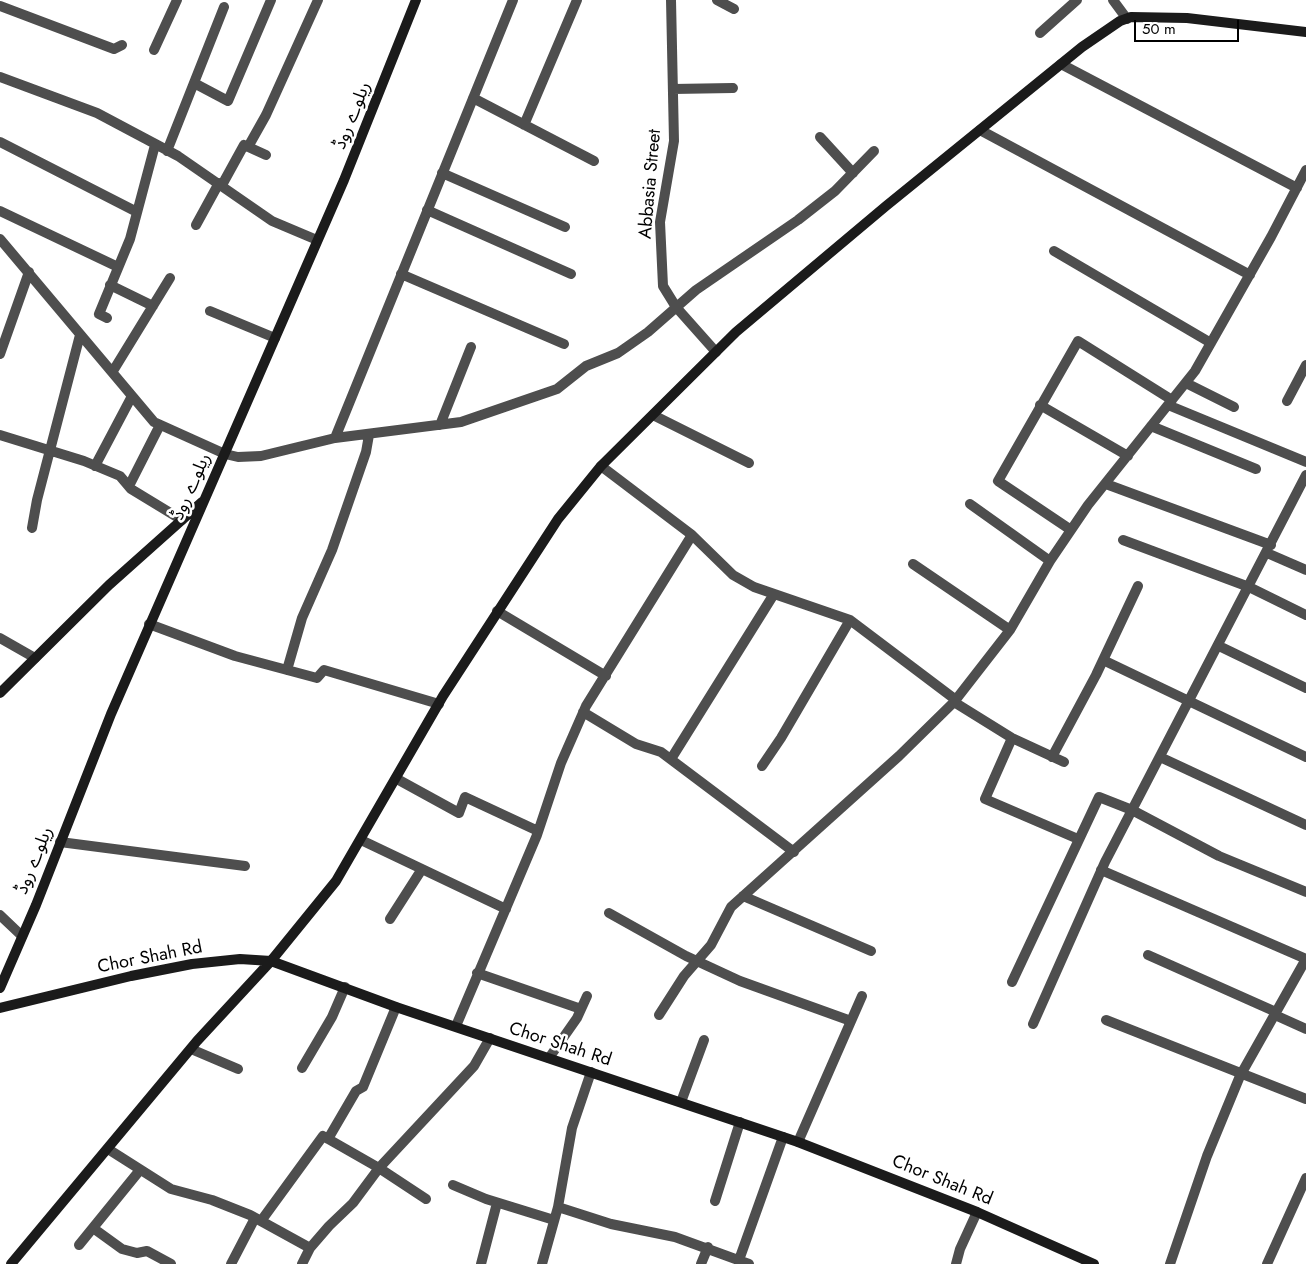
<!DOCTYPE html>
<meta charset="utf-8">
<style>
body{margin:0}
#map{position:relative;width:1306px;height:1264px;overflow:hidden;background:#fff;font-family:Jost,sans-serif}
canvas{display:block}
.scale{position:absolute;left:1134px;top:20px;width:105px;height:22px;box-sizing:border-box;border:2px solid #000;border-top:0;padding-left:6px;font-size:15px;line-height:18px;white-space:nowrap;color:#000;-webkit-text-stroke:4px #fff;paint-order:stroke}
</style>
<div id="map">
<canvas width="1306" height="1264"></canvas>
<div class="scale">50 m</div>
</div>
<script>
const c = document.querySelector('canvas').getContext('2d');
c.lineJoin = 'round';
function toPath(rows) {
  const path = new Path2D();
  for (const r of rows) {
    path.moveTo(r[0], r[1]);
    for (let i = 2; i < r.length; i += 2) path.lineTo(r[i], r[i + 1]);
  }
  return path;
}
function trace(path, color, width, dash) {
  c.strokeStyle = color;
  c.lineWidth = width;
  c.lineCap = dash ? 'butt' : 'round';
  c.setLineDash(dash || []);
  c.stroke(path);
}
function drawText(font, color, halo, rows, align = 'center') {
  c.font = font + ' Jost,"Noto Sans Arabic",sans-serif';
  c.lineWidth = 5;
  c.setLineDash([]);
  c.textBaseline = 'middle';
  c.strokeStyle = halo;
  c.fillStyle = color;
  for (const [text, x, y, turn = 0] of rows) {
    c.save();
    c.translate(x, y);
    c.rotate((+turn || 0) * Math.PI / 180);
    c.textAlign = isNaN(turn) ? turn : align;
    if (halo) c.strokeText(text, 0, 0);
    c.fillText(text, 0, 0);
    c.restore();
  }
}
const street = toPath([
 [671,0,674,141,660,222,663,286,676,307,716,352],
 [717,0,734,9],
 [1113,0,1127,19],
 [0,6,114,49,122,45],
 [1040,33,1077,0],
 [154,50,177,0],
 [1061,64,1297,188],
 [0,77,97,113,178,156,272,221,317,240],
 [194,83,228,101,271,0],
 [673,89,733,88],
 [473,98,594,161],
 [524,125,577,0],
 [980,130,1250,275],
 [820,137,853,173],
 [0,142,137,212],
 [248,147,266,115,318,0],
 [167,151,224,7],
 [442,173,565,227],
 [222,185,244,145,266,155],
 [427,210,571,274],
 [0,211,118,267],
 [196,225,219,183],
 [0,239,154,422,225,454,238,457,261,456,335,438,461,422,557,389,586,366,618,353,648,332,696,290,798,220,835,191,874,151],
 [1054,251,1211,343],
 [401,274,564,344],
 [110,285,153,306],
 [210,311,275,338],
 [107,318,99,314,130,239,155,145],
 [0,354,29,272],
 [113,371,170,278],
 [1186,383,1234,407],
 [1287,401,1306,365],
 [1040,405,1128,456],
 [1168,405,1306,462],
 [653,415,749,463],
 [440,425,471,347],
 [1151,426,1256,469],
 [0,435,84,461,120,476,131,489,182,520],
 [335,438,513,0],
 [95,466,132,396],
 [601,466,692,535,733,575,754,587,850,620,956,700],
 [1106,484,1271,545],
 [129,486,160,425],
 [970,504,1050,561],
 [32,528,37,500,80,335],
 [1071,530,998,481,1078,341,1172,400],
 [1123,540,1249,587,1306,615],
 [1267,553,1306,570],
 [913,564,1010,630],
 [497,611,606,676],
 [149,624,235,656,317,678,324,670,439,704],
 [0,638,35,658],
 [1219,646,1306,688],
 [1103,660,1306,757],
 [287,670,302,618,332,550,366,452,369,435],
 [954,702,1012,738,1064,762],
 [583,712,636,744,661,752,794,852],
 [1012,738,985,799,1078,839],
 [1052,757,1096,675,1138,586],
 [1160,757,1306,825],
 [671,759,774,594],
 [762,766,781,738,850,620],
 [397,779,459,813,465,797,538,831],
 [361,840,506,909],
 [60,842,245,866],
 [1101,870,1306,959,1240,1076,1207,1156,1170,1264],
 [743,896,871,951],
 [609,913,686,956,740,981,851,1021],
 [0,915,22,936],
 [390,919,422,869],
 [1148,955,1276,1012],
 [477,973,581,1009],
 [1012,982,1099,797,1132,810,1219,856,1306,892],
 [659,1015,684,976,711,945,731,907,899,756,954,702,1010,630,1050,561,1088,505,1195,371,1271,237,1306,170],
 [1275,1015,1306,1029],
 [1106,1020,1306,1099],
 [1033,1024,1105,862,1306,475],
 [456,1026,537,835,561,763,586,706,692,535],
 [191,1049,238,1069],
 [549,1058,577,1018,587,996],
 [302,1068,332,1017,345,987],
 [681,1102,704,1040],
 [328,1139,356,1091,363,1087,396,1007],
 [798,1142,862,996],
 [108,1149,171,1189,212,1200,250,1215,310,1248],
 [453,1185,486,1199,554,1220],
 [715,1201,740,1122],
 [558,1207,611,1224,675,1237,749,1264],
 [261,1221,323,1136,379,1168,426,1199],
 [93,1228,122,1249,137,1253,147,1251,171,1264],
 [79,1245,140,1170],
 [739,1260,783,1137],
 [231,1264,255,1218],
 [302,1264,310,1248,329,1226,353,1203,379,1168,474,1066,490,1038],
 [481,1264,497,1203],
 [542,1264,558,1207,572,1128,591,1072],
 [701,1264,708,1247],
 [956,1264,960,1249,977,1212],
 [1267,1264,1306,1178]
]);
const secondary = toPath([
 [0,693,109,585,202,502],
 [0,988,36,905,111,714,344,180,416,0],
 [0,1008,131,976,192,964,240,959,271,961,396,1007,798,1142,977,1212,1094,1264],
 [11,1264,197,1041,271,961,336,881,443,696,558,519,601,466,736,332,886,206,1082,47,1120,21,1131,17,1187,18,1306,32]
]);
const streetNames = [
 ["ریلوے روڈ",353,116,-68],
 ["Abbasia Street",651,184,-85],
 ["ریلوے روڈ",192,487,-66],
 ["ریلوے روڈ",35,861,-68],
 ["Chor Shah Rd",150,958,-11],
 ["Chor Shah Rd",560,1045,18],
 ["Chor Shah Rd",942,1181,22]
];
trace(street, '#4e4e4e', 10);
trace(secondary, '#1b1b1b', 10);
drawText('18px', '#000', '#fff', streetNames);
</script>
